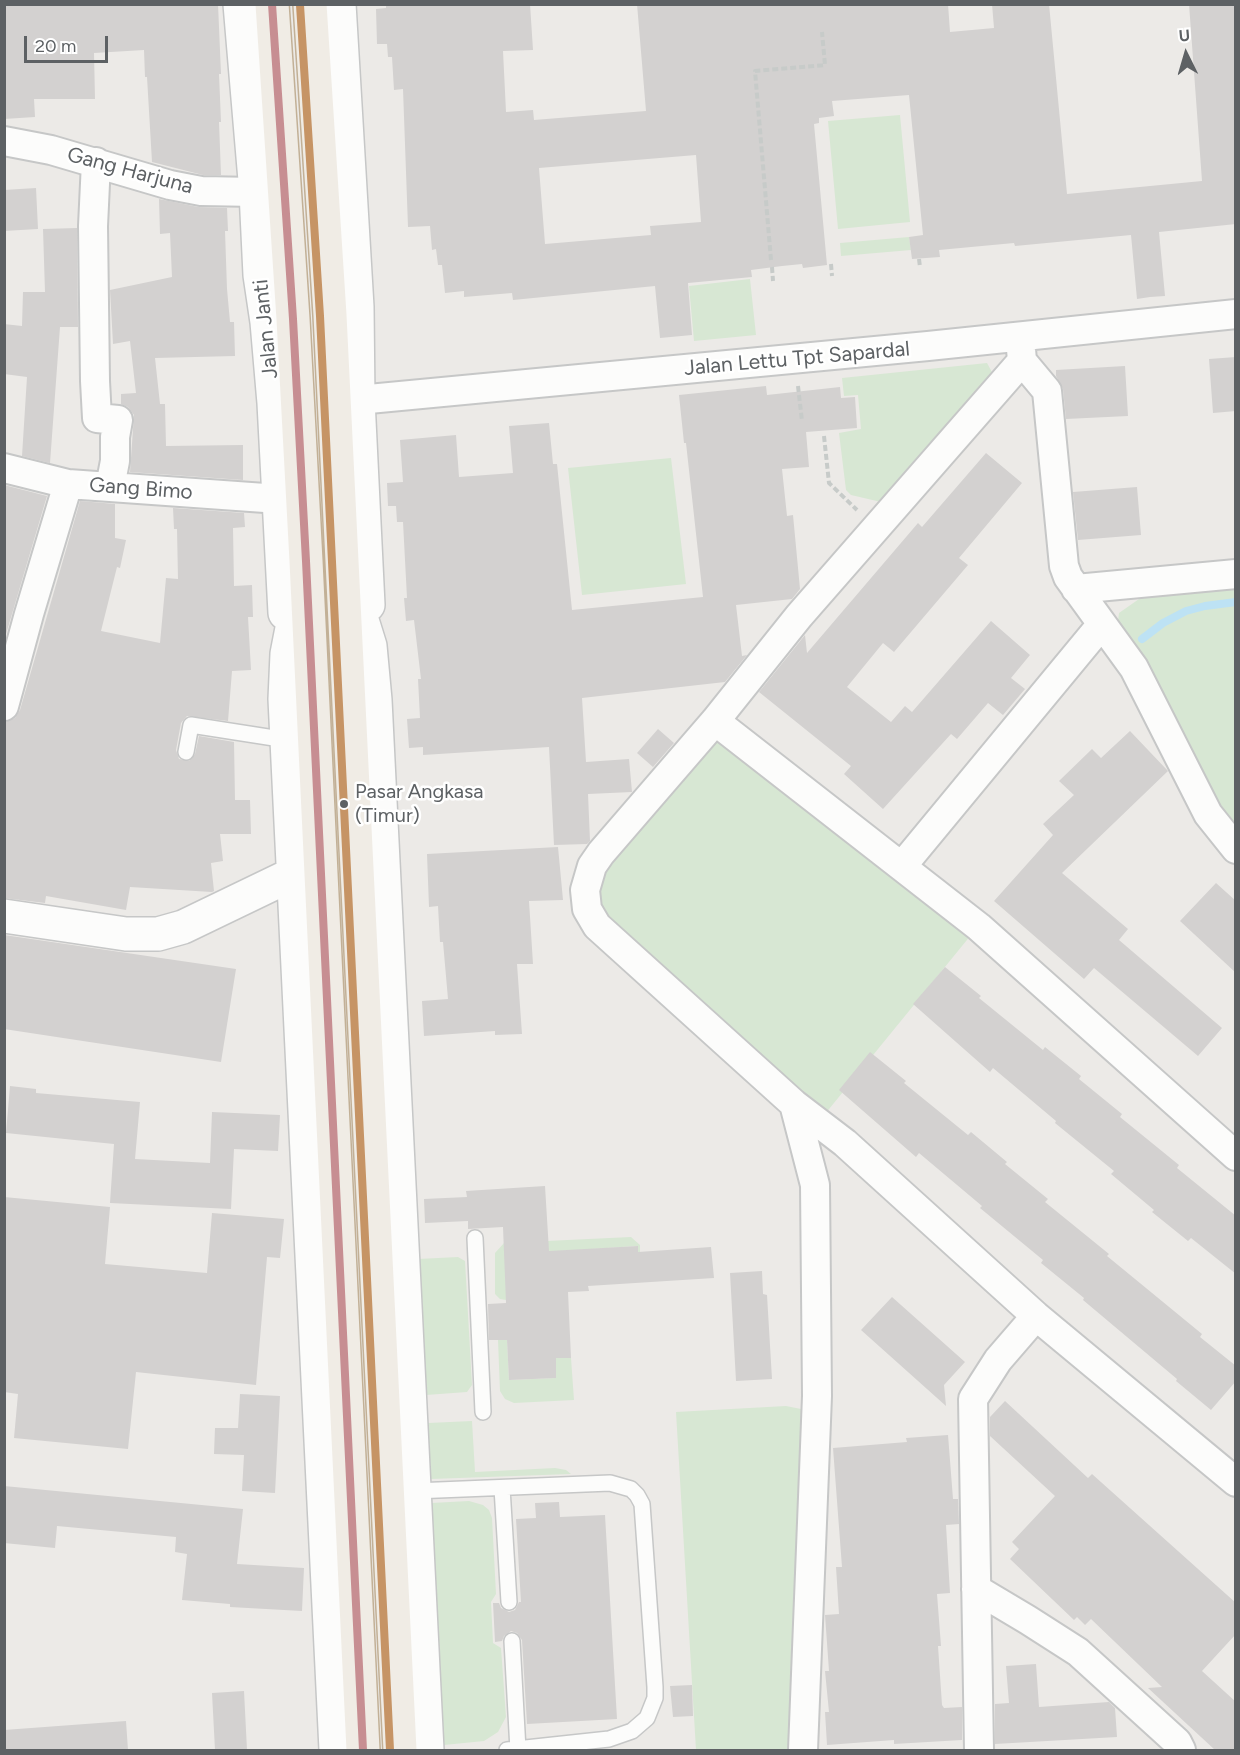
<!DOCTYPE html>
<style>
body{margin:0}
#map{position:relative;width:1240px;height:1755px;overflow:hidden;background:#eceae7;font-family:Figtree,sans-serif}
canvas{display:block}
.frame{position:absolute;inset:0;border:6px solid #5d6164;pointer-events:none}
.north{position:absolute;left:1156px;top:24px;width:60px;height:60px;-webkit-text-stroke:4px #fff;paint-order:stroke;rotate:355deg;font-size:16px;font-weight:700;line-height:24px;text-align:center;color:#5d6164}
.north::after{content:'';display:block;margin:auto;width:21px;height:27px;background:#5d6164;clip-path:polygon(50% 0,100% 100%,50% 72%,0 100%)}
.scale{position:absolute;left:24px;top:36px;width:84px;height:27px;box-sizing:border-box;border:3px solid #5d6164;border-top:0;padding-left:8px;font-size:18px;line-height:21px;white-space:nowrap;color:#5d6164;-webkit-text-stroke:4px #fff;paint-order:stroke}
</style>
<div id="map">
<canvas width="1240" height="1755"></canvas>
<div class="frame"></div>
<div class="north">U</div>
<div class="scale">20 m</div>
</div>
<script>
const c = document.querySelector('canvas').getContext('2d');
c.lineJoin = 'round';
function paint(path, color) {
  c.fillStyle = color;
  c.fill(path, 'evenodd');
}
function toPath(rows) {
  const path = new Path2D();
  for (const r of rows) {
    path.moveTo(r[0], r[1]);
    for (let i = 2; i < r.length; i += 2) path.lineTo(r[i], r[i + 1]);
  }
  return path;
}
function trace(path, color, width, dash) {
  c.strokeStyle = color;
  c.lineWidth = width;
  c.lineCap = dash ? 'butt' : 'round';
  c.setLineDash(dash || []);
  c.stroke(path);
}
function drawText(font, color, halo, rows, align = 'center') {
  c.font = font + ' Figtree,sans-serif';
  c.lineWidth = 5;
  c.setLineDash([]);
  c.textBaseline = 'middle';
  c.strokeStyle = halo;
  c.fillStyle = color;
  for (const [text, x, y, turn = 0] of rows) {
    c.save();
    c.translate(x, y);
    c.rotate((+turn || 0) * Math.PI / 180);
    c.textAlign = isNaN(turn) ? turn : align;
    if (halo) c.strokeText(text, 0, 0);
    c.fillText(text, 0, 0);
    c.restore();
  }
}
const green = toPath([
 [900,115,910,222,838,229,828,121],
 [909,237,911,250,841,256,840,243],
 [750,279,756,335,694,341,689,286],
 [987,363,993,374,881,502,851,495,846,490,839,433,861,429,858,395,844,396,842,378],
 [671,458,686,584,582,595,568,468],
 [1235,580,1235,834,1229,826,1118,621,1119,613,1149,592],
 [719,741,971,935,825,1114,601,913,598,886,603,875,708,748],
 [631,1237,640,1245,640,1252,638,1252,637,1246,562,1251,506,1300,500,1299,495,1294,495,1253,504,1243],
 [458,1257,465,1261,472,1385,467,1392,426,1395,418,1259],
 [507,1339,509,1380,556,1378,556,1358,571,1358,574,1400,514,1403,505,1399,500,1391,498,1340],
 [786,1406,801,1409,805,1413,810,1750,696,1750,676,1412],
 [472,1421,475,1472,555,1468,566,1470,571,1474,431,1479,428,1423],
 [469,1501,483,1505,489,1510,492,1518,496,1594,491,1602,493,1643,501,1648,506,1717,498,1732,484,1741,444,1745,431,1503]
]);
const stream = toPath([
 [1142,639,1163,623,1186,611,1205,606,1236,602]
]);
const building = toPath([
 [4,4,218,4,221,74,219,74,221,122,219,122,221,175,203,175,152,162,147,77,145,77,144,50,94,53,95,99,34,99,35,117,4,119,4,85,6,85],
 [386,4,530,4,533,50,503,51,506,112,533,110,534,120,646,111,637,4,948,4,950,32,994,28,992,4,1049,4,1067,194,1202,181,1189,4,1236,4,1236,224,1159,232,1165,296,1150,297,1137,299,1131,235,1015,246,1014,243,939,250,940,257,912,259,909,237,923,235,909,95,832,101,834,116,819,118,819,123,814,124,827,265,803,268,802,264,782,266,751,270,752,277,688,283,692,335,660,338,655,286,513,300,512,293,464,297,464,291,445,293,442,265,438,265,436,249,432,250,430,226,408,227,403,89,394,90,392,57,388,57,387,44,377,44,376,9,386,8],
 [696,155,701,222,650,226,651,235,545,244,539,168],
 [36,188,38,229,4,231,4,190],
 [159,199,198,207,227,208,228,231,225,231,227,289,230,322,234,322,235,356,155,358,160,404,165,404,166,446,243,445,243,480,130,472,134,415,128,407,121,404,121,394,136,393,130,341,113,344,110,290,172,277,170,233,160,234],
 [77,228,78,327,60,327,50,463,22,456,27,377,4,374,4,324,22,326,23,292,45,292,43,229],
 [1236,357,1236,411,1213,413,1209,359],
 [1125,366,1128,416,1066,419,1063,389,1056,376,1056,370],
 [766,386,767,395,840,387,841,398,855,397,857,428,806,432,809,467,782,469,787,516,793,515,800,589,792,599,736,605,742,656,747,655,725,682,582,698,586,762,629,759,632,792,588,794,590,841,587,844,554,845,549,747,423,755,423,747,409,748,407,719,420,718,418,679,421,679,414,620,406,621,404,598,407,598,403,522,397,522,396,506,388,506,387,483,403,482,400,440,456,435,459,477,513,473,509,426,549,423,553,464,557,464,572,610,703,597,686,443,684,443,679,395],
 [986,453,1022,483,959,558,968,565,894,652,883,643,847,687,891,722,905,706,912,712,991,621,1030,655,1011,678,1025,689,1003,715,988,703,957,739,951,734,883,809,844,774,851,766,759,692,805,635,807,653,918,523,922,527],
 [4,485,47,496,4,641],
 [1137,487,1141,535,1078,540,1073,492],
 [80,501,115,504,115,538,126,540,120,568,117,567,101,631,160,643,166,578,178,579,177,529,174,529,173,508,244,513,245,527,233,528,234,586,252,585,253,617,248,617,251,670,232,671,228,721,187,716,181,723,176,750,179,759,189,761,195,754,199,736,234,742,235,800,250,800,251,834,220,834,223,861,211,863,214,891,212,892,130,887,126,910,46,896,45,903,4,898,4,722,15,718,20,710],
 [658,729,674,743,653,767,637,753],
 [1130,731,1168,771,1062,873,1128,929,1119,940,1222,1028,1198,1056,1094,968,1084,979,994,901,1053,835,1043,824,1074,795,1059,781,1092,749,1101,758],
 [558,847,563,900,529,901,533,964,517,964,522,1034,495,1035,495,1031,424,1036,422,1001,448,999,443,942,440,942,438,906,429,907,427,854],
 [1216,883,1236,901,1236,973,1180,921],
 [4,935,236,969,221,1062,4,1029],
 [945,967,981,996,979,998,1043,1050,1045,1047,1081,1076,1079,1079,1122,1114,1120,1117,1179,1165,1177,1168,1236,1216,1236,1274,1191,1238,1188,1241,1152,1212,1154,1210,1111,1174,1114,1171,1055,1123,1056,1121,993,1068,990,1072,913,1004],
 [870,1052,906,1081,904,1083,968,1135,971,1132,1007,1162,1005,1164,1048,1199,1045,1202,1109,1254,1107,1256,1202,1334,1200,1337,1236,1366,1236,1381,1211,1410,1176,1381,1177,1379,1083,1300,1084,1298,1041,1263,1043,1260,980,1208,982,1206,919,1153,916,1157,839,1090],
 [10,1086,36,1089,36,1093,140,1102,135,1159,210,1163,212,1112,280,1115,278,1151,234,1149,231,1209,110,1203,114,1144,6,1133],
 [545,1186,549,1251,638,1246,638,1252,711,1247,714,1278,588,1286,589,1291,568,1292,571,1358,556,1358,556,1378,509,1380,507,1340,489,1340,488,1304,506,1303,503,1227,468,1229,468,1221,425,1223,424,1199,467,1197,466,1191],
 [4,1197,110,1207,105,1264,207,1273,212,1213,284,1219,280,1258,267,1257,256,1385,136,1372,128,1449,14,1438,18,1394,4,1392],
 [762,1271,763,1294,767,1295,772,1379,736,1381,730,1273],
 [892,1297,965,1362,944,1385,946,1406,861,1330],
 [240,1394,280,1396,275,1493,242,1491,244,1455,214,1454,215,1428,238,1428],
 [1005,1401,1088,1478,1092,1474,1236,1603,1236,1634,1202,1671,1236,1702,1236,1750,1215,1750,1148,1688,1162,1687,1091,1619,1085,1625,1077,1617,1074,1620,1010,1559,1019,1549,1012,1542,1055,1496,990,1436,990,1417],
 [948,1435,953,1499,958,1499,959,1524,946,1525,950,1593,937,1594,941,1646,938,1646,942,1705,944,1708,962,1707,962,1740,894,1744,894,1740,827,1745,825,1712,829,1712,825,1671,829,1671,825,1615,839,1614,836,1567,842,1567,833,1448,907,1442,906,1438],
 [4,1486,243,1509,237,1564,304,1568,302,1611,230,1607,230,1604,182,1600,187,1554,175,1552,176,1537,57,1526,55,1548,4,1543],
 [559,1502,560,1517,605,1515,617,1719,527,1724,522,1640,517,1633,511,1631,504,1636,502,1641,495,1642,493,1603,499,1603,501,1608,509,1612,515,1610,519,1602,521,1602,516,1519,536,1518,535,1503],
 [1036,1664,1039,1707,1109,1702,1115,1708,1117,1737,995,1744,995,1704,1009,1703,1006,1666],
 [692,1685,693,1716,673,1717,670,1686],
 [244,1691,247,1750,215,1750,212,1693],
 [126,1721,128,1750,4,1750,4,1730]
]);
const path = toPath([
 [919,259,920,267],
 [771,260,755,71,825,65,822,32],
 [831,264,832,276],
 [772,267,773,281],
 [798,386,802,421],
 [824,436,829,483,857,510]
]);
const service = toPath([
 [186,752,191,725,287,740],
 [475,1238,483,1412],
 [502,1488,509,1602],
 [414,1491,610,1483,631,1489,637,1495,642,1504,655,1687,655,1698,647,1718,632,1731,609,1739,507,1750],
 [512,1641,518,1750]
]);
const minor = toPath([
 [4,141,51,150,170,185,201,191,256,192],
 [96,162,93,226,95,381,97,418,118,420,115,437,115,461,110,487],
 [1020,337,1022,361,799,616,715,721,601,853,592,866,585,890,587,909,597,926,794,1104,845,1143,1036,1316,1236,1482],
 [1022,361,1047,391,1064,566,1068,577,1134,668,1208,814,1236,849],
 [358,400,928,346,1236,314],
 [4,468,68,484,279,499],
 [1076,589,1236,574],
 [4,706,29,614,68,484],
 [715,721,979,927,1236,1156],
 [902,866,1102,624],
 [794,1104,815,1185,817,1396,803,1750],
 [976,1589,1028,1620,1078,1652,1177,1742,1181,1750],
 [979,1750,973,1399,998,1360,1036,1316]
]);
const tertiary = toPath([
 [240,4,256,192,260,275,267,322,274,403,285,613],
 [339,4,357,307,358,400,368,605],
 [348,575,370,646,375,700,427,1750],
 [301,582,287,654,285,699,336,1750],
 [4,916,126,934,158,934,183,927,293,874]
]);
const trunk = toPath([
 [272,4,293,319,306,561,363,1750],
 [310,4,330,315,400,1750]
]);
const bus1 = toPath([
 [272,4,293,319,306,561,363,1750]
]);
const bus2 = toPath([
 [300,5,320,316,390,1750]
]);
const markers = [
 [344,804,5,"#5d6164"]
];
const busNames = [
 ["Pasar Angkasa",355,792],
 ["(Timur)",355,816]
];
const streetNames = [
 ["Gang Harjuna",130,171,15],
 ["Jalan Janti",266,329,-96],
 ["Jalan Lettu Tpt Sapardal",797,359,-5],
 ["Gang Bimo",141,489,4]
];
paint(green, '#d7e7d3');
trace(stream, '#bde2f4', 8);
paint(building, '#d3d1d0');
trace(service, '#c6c7c7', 18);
trace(minor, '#c6c7c7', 32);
trace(tertiary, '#c6c7c7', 36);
trace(trunk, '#c2b096', 36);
trace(path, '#c7cbc9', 4, [6, 3]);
trace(service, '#fcfcfb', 15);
trace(minor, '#fcfcfb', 28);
trace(tertiary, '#fcfcfb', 33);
trace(trunk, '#f0ece5', 33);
trace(bus1, '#c78e92', 8);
trace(bus2, '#c69465', 8);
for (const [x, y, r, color] of markers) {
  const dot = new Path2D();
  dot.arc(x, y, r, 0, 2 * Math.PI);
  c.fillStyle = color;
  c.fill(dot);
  trace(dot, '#fff', 2);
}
drawText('20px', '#5d6164', '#fff', busNames, 'left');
drawText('21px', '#5d6164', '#fff', streetNames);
</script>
